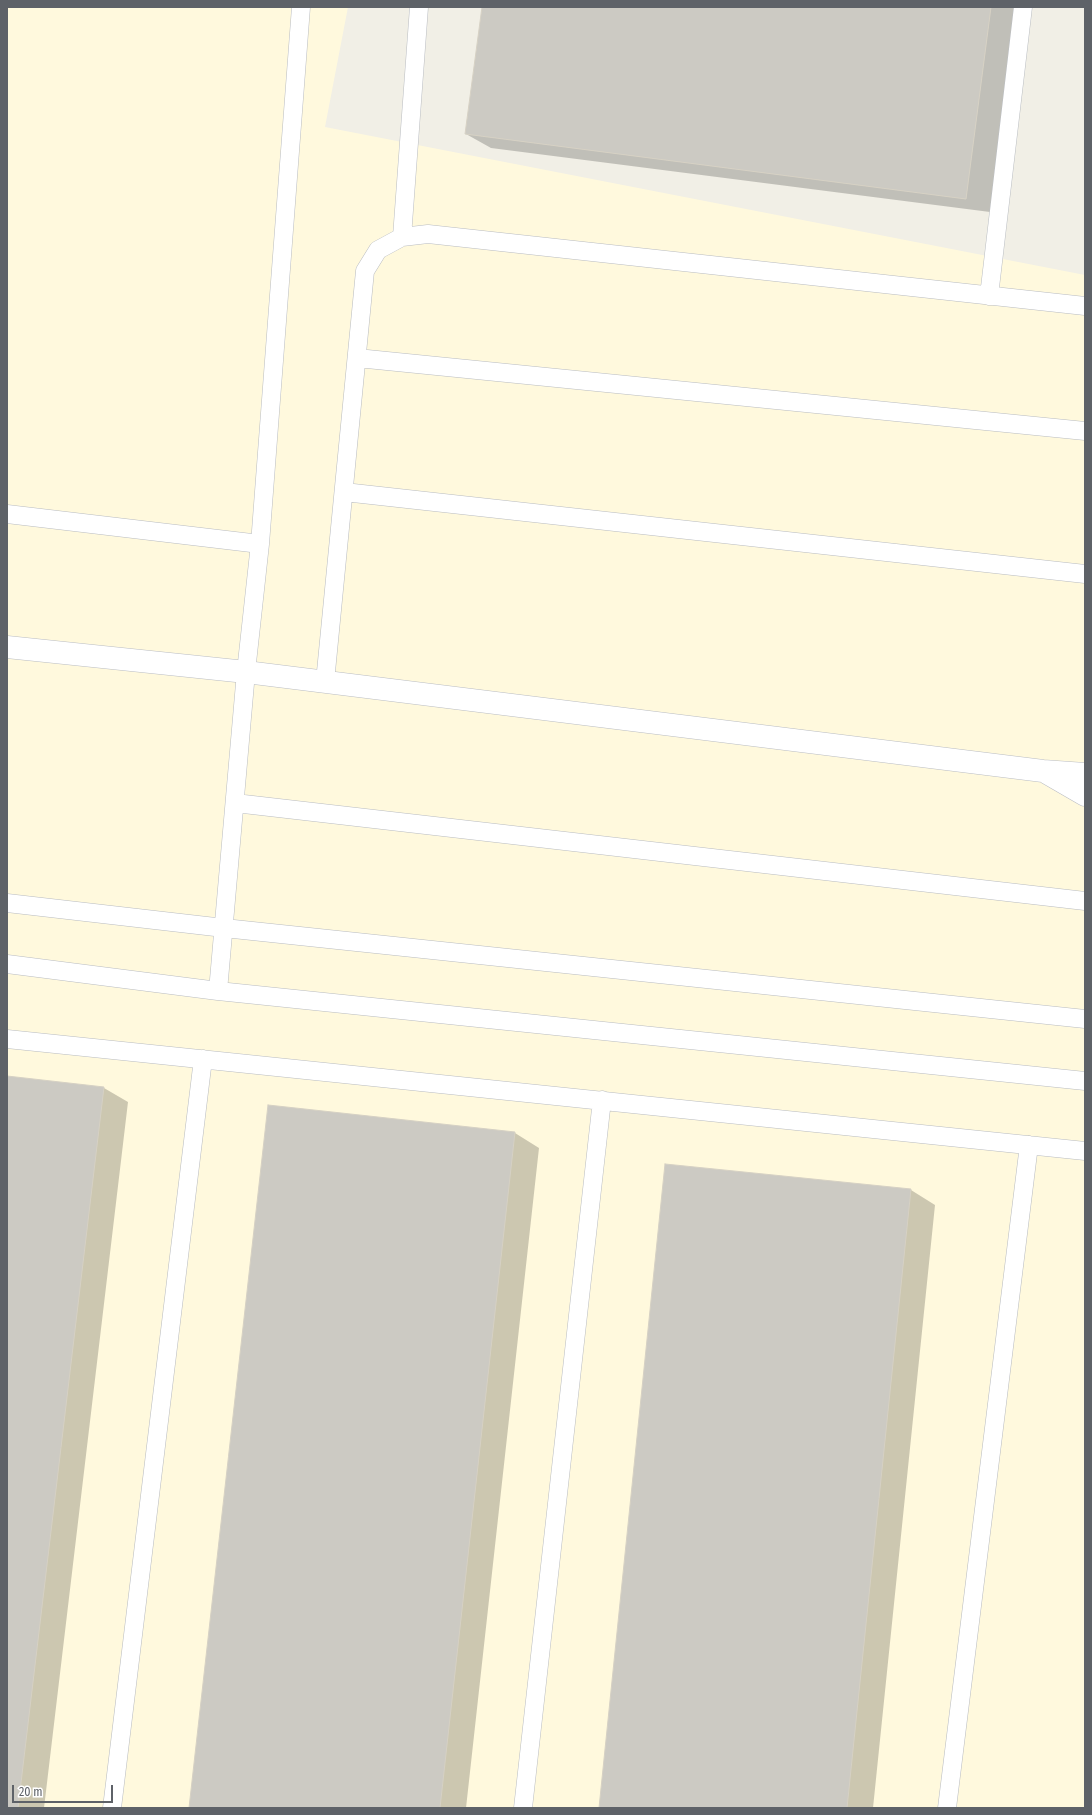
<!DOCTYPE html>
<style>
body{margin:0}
#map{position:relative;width:1092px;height:1815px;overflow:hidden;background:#f1efe6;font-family:"Fira Sans Condensed",sans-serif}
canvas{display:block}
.frame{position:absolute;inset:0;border:8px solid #5e6268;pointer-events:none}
.scale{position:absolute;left:12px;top:1785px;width:101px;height:18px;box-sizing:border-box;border:2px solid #5e6268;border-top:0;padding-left:5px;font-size:12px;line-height:14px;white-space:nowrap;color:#5e6268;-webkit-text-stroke:3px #fff;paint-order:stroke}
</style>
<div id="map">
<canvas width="1092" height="1815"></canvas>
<div class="frame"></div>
<div class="scale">20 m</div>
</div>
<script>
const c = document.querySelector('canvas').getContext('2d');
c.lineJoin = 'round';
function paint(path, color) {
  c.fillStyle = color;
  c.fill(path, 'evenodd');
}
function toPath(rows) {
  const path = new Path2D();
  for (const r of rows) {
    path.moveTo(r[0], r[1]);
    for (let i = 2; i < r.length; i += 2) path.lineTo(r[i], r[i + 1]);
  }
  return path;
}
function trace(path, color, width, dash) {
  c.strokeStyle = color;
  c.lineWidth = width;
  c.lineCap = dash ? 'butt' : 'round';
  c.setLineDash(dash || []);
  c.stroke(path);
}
const commercial = toPath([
 [7,7,348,7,325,127,1085,275,1085,1808,7,1808]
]);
const shadow = toPath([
 [483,7,1017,7,990,212,491,148,466,134],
 [7,1077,104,1088,128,1102,44,1808,7,1808],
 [515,1133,539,1148,466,1808,190,1808],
 [911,1190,935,1205,873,1808,600,1808]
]);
const building = toPath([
 [482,7,991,7,966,199,465,134,482,7],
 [7,1076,104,1087,18,1808,7,1808,7,1076],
 [268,1105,515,1132,440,1808,189,1808,268,1105],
 [665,1164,911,1189,847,1808,599,1808,665,1164]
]);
const lane = toPath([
 [402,237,419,7],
 [989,296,1023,7],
 [357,358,1085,431],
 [344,492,1085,574],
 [7,514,260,544],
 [325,682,365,271,378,250,402,237,428,234,1085,306],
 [235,803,1085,901],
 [7,903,224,928,1085,1019],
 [7,964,218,991,1085,1081],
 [218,991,246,672,260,544,301,7],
 [7,1039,1085,1151],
 [112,1808,203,1059],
 [523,1808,602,1100],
 [947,1808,1029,1145]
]);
const secondary = toPath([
 [7,647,246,672,1043,771,1085,774],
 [1047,773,1085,795]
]);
paint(commercial, '#fff9dd');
paint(shadow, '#0003');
paint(building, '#cccac3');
trace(building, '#d6d1c4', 1);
trace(lane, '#b9bcc1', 19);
trace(secondary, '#babdc3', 23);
trace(lane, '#fff', 18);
trace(secondary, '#fff', 22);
</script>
